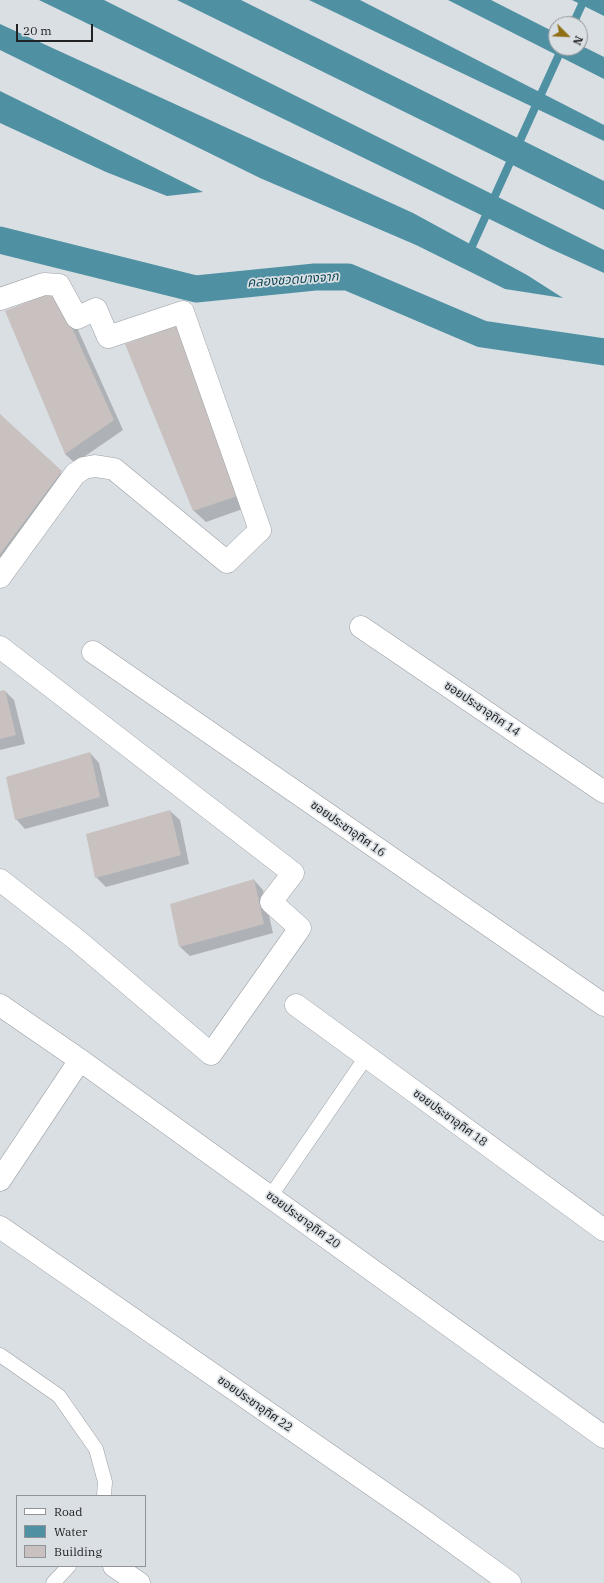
<!DOCTYPE html>
<meta charset="utf-8">
<style>
body{margin:0}
#map{position:relative;width:604px;height:1583px;overflow:hidden;background:#dadfe4;font-family:"IBM Plex Serif",serif}
canvas{display:block}
.legend{position:absolute;left:16px;top:1495px;width:130px;height:72px;box-sizing:border-box;background:#dadfe4;border:1px solid #909397;margin:0;padding:5px 7px;list-style:none;font-size:12px;color:#212224}
.legend li{display:flex;align-items:center;gap:8px;height:20px}
.legend b{width:20px;border:1px solid #909397}
.north{position:absolute;left:548px;top:16px;width:40px;height:40px;box-sizing:border-box;background:#dadfe4;border:1px solid #909397;border-radius:50%;rotate:114deg;font-size:11px;font-weight:700;line-height:16px;text-align:center;color:#212224}
.north::after{content:'';display:block;margin:auto;width:14px;height:18px;background:#906f14;clip-path:polygon(50% 0,100% 100%,50% 72%,0 100%)}
.scale{position:absolute;left:16px;top:24px;width:77px;height:18px;box-sizing:border-box;border:2px solid #212224;border-top:0;padding-left:5px;font-size:12px;line-height:14px;white-space:nowrap;color:#212224;-webkit-text-stroke:3px #dadfe4;paint-order:stroke}
</style>
<div id="map">
<canvas width="604" height="1583"></canvas>
<ul class="legend">
<li><b style="height:5px;background:#fff"></b>Road</li>
<li><b style="height:11px;background:#4f91a3"></b>Water</li>
<li><b style="height:11px;background:#c8c1bf"></b>Building</li>
</ul>
<div class="north">N</div>
<div class="scale">20 m</div>
</div>
<script>
const c = document.querySelector('canvas').getContext('2d');
c.lineJoin = 'round';
function paint(path, color) {
  c.fillStyle = color;
  c.fill(path, 'evenodd');
}
function toPath(rows) {
  const path = new Path2D();
  for (const r of rows) {
    path.moveTo(r[0], r[1]);
    for (let i = 2; i < r.length; i += 2) path.lineTo(r[i], r[i + 1]);
  }
  return path;
}
function trace(path, color, width, dash) {
  c.strokeStyle = color;
  c.lineWidth = width;
  c.lineCap = dash ? 'butt' : 'round';
  c.setLineDash(dash || []);
  c.stroke(path);
}
function drawText(font, color, halo, rows, align = 'center') {
  c.font = font + ' "IBM Plex Serif","Noto Sans Thai",serif';
  c.lineWidth = 3.5;
  c.setLineDash([]);
  c.textBaseline = 'middle';
  c.strokeStyle = halo;
  c.fillStyle = color;
  for (const [text, x, y, turn = 0] of rows) {
    c.save();
    c.translate(x, y);
    c.rotate((+turn || 0) * Math.PI / 180);
    c.textAlign = isNaN(turn) ? turn : align;
    if (halo) c.strokeText(text, 0, 0);
    c.fillText(text, 0, 0);
    c.restore();
  }
}
const water = toPath([
 [39,0,104,0,604,250,604,273,551,249],
 [177,0,241,0,604,181,604,210],
 [309,0,360,0,604,125,604,141],
 [448,0,491,0,556,33,556,48,580,48,580,45,604,57,604,79],
 [572,0,604,0,604,16],
 [0,24,413,213,527,275,563,298,505,289,416,245,260,178,0,50],
 [0,91,63,122,203,192,167,196,106,172,0,123]
]);
const shadow = toPath([
 [65,301,123,430,75,463,65,454],
 [176,327,188,339,251,506,206,522,194,511],
 [0,416,73,484,0,582],
 [5,691,14,700,25,744,0,750,0,692],
 [90,753,99,763,109,806,25,829,16,819],
 [170,811,180,820,189,864,106,887,96,877],
 [254,880,263,890,273,933,190,956,180,947]
]);
const stream = toPath([
 [573,24,584,0],
 [468,255,562,48]
]);
const canal = toPath([
 [0,240,196,289,315,277,348,277,482,334,604,352]
]);
const building = toPath([
 [55,291,114,420,65,454,5,311],
 [176,326,240,495,193,511,125,344],
 [0,414,62,471,0,554],
 [5,690,16,735,0,739,0,691],
 [90,752,100,797,15,820,6,777],
 [170,810,181,855,95,878,86,834],
 [254,879,264,924,179,947,170,904]
]);
const service = toPath([
 [270,1197,366,1057],
 [0,1355,59,1396,96,1449,105,1482,104,1496],
 [53,1583,69,1566]
]);
const minor = toPath([
 [0,299,44,284,59,285,77,318,96,309,108,337,183,312,260,530,227,562,114,469,95,466,84,468,75,474,0,577],
 [361,627,604,792],
 [0,647,293,873,271,902,300,928,211,1054,78,941,0,880],
 [93,652,604,1005],
 [0,1005,80,1060,604,1437],
 [296,1005,604,1230],
 [0,1180,80,1060],
 [0,1227,420,1518,510,1583],
 [114,1566,139,1583]
]);
const streetNames = [
 ["ซอยประชาอุทิศ 14",482,709,34],
 ["ซอยประชาอุทิศ 16",348,829,35],
 ["ซอยประชาอุทิศ 18",450,1118,36],
 ["ซอยประชาอุทิศ 20",303,1220,36],
 ["ซอยประชาอุทิศ 22",255,1404,35]
];
const waterNames = [
 ["คลองชวดบางจาก",293,280,-4]
];
paint(water, '#4f91a3');
paint(shadow, '#0003');
trace(stream, '#4f91a3', 8);
trace(canal, '#4f91a3', 27);
paint(building, '#c8c1bf');
trace(service, '#9b9fa4', 15);
trace(minor, '#9b9fa4', 23);
trace(service, '#fff', 14);
trace(minor, '#fff', 22);
drawText('12px', '#212224', '#dadfe4', streetNames);
drawText('italic 13px', '#0a4654', '#dadfe4', waterNames);
</script>
